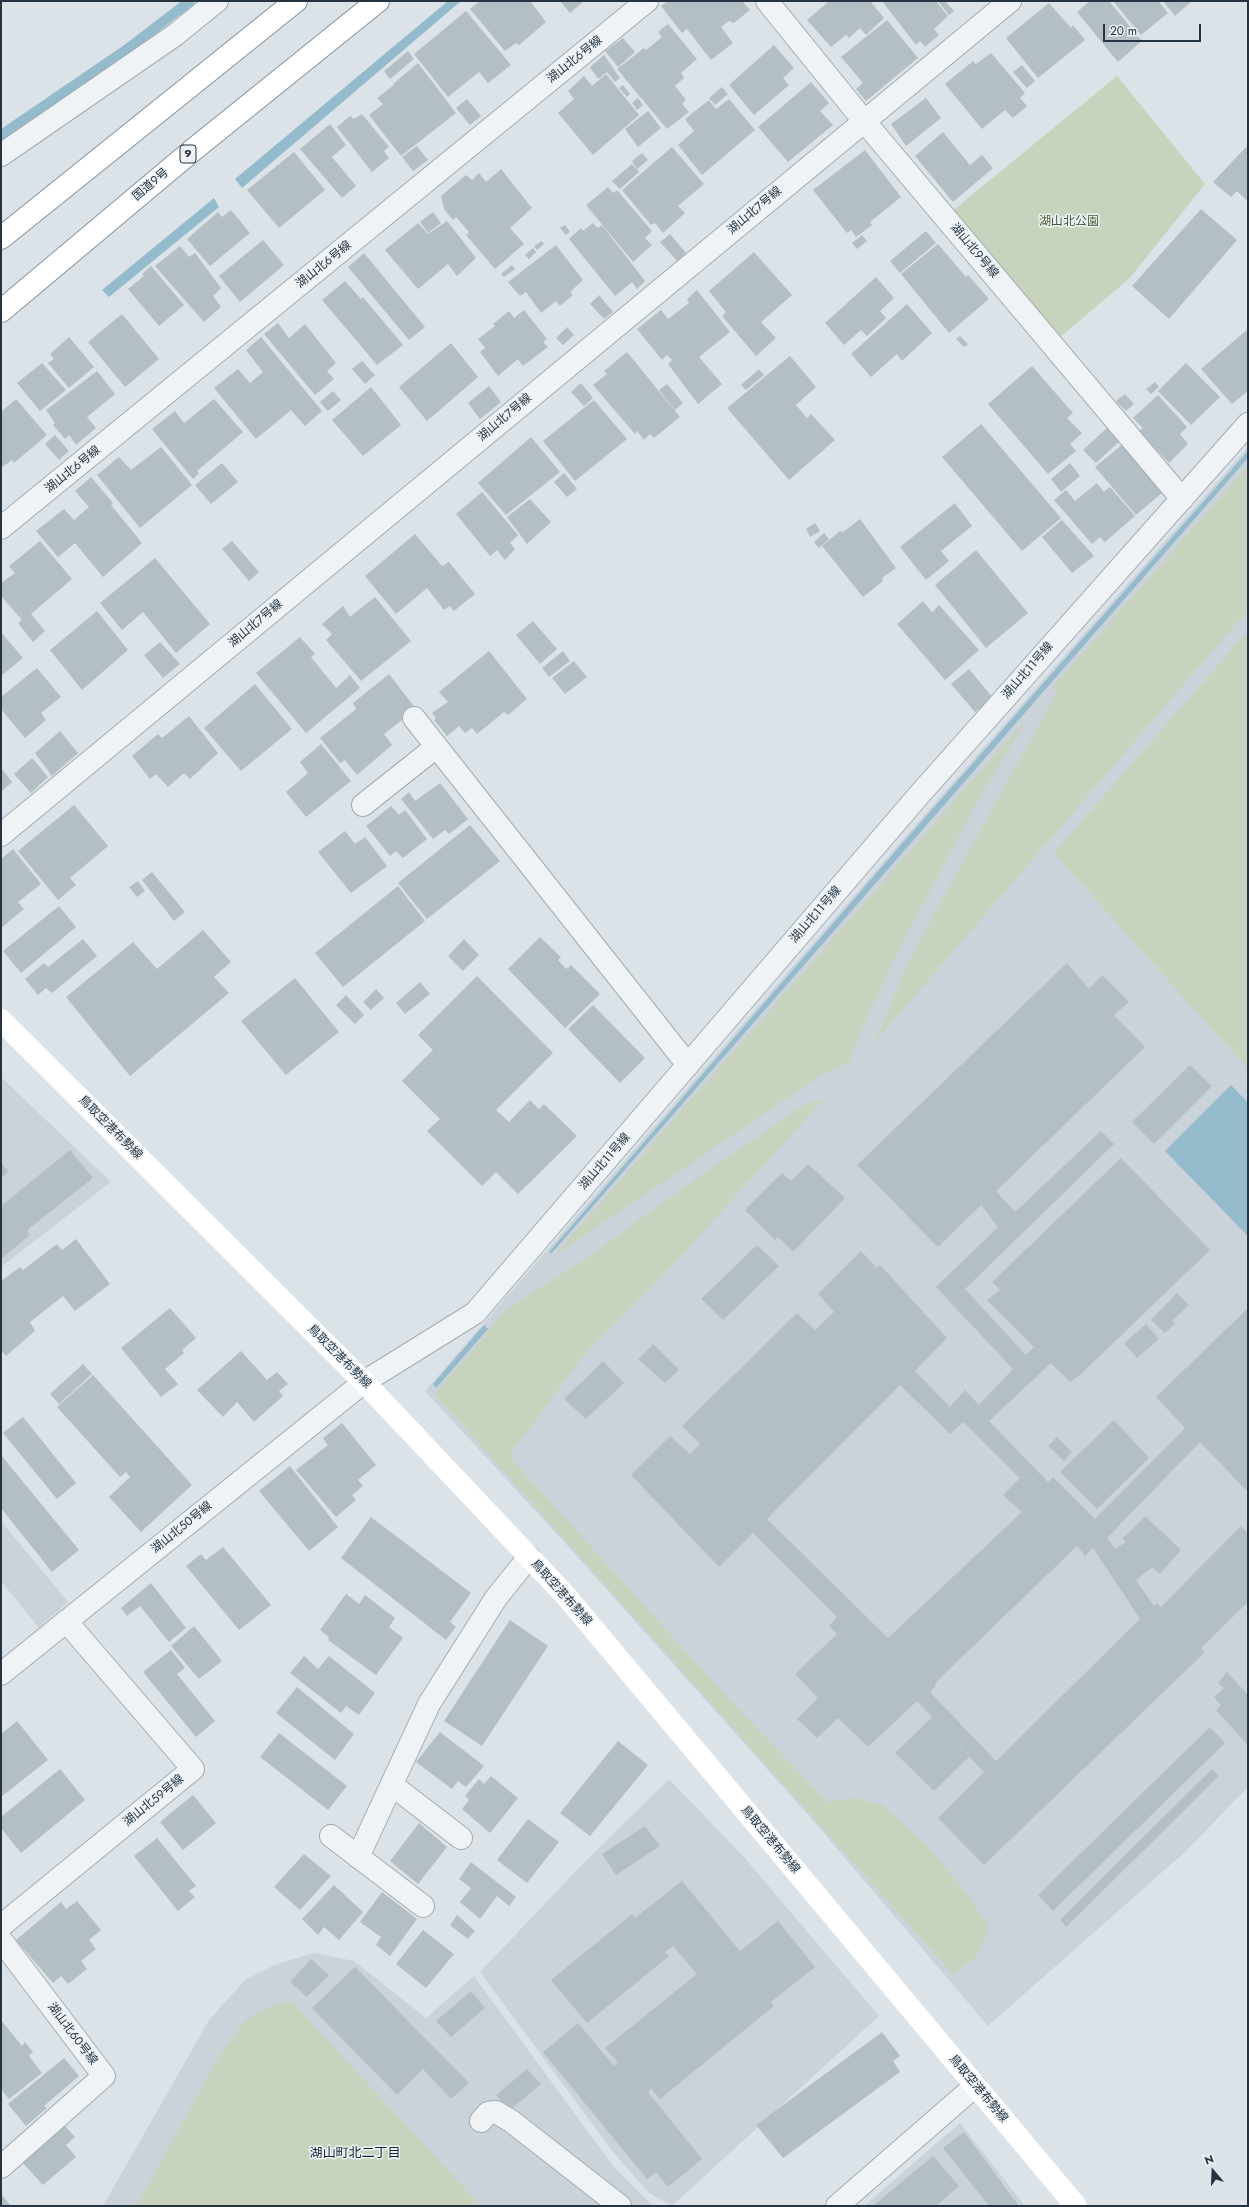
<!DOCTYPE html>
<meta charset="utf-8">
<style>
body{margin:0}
#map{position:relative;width:1249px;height:2207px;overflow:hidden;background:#dce3e8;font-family:Jost,sans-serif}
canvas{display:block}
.frame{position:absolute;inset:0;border:2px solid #253440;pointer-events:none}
.north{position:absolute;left:1193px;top:2151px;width:40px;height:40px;-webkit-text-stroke:3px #ecf2f6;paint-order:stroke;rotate:341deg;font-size:11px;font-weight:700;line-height:16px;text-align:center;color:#253440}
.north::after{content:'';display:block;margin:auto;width:14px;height:18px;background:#253440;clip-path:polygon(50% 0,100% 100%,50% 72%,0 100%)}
.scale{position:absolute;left:1103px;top:24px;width:98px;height:18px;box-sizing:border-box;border:2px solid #253440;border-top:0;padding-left:5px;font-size:12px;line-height:14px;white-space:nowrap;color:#253440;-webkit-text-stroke:3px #ecf2f6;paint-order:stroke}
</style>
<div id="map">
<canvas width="1249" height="2207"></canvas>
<div class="frame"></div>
<div class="north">N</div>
<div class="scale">20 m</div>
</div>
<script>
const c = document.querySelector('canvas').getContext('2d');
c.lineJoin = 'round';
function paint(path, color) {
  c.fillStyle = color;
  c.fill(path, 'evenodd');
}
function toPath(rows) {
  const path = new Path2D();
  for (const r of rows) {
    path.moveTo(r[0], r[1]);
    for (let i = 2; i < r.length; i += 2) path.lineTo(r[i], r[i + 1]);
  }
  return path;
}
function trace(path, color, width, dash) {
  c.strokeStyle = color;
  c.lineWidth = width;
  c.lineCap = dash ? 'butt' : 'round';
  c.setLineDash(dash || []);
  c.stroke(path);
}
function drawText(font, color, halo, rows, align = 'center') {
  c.font = font + ' Jost,"Noto Sans JP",sans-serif';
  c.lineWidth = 3;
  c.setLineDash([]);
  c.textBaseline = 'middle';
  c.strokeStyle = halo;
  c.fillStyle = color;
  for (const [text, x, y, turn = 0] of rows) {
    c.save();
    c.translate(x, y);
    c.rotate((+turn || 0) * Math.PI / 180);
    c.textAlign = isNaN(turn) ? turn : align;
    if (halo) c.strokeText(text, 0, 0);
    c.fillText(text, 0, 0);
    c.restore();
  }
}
const built = toPath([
 [1248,447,1248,1787,1185,1852,988,2026,810,1817,565,1543,425,1391,898,845],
 [1,1077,111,1182,1,1267],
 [1,1521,68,1602,39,1628,1,1581],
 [669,1779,743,1856,879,2016,672,2206,649,2193,613,2152,480,1972,575,1872],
 [314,1953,354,1961,426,2018,474,1976,613,2166,653,2206,103,2206,209,2020,246,1979,277,1964],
 [960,2123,1025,2206,864,2206]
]);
const green = toPath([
 [1117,76,1205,184,1129,279,1060,337,951,212],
 [1248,466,1248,610,875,1042,901,979,934,914,1057,693,1052,688],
 [1248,631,1248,1069,1054,853],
 [1028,717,975,806,898,951,851,1053,851,1061,823,1074,554,1256],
 [823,1100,660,1279,584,1355,509,1456,727,1697,828,1802,853,1798,881,1804,924,1843,966,1892,989,1927,975,1958,953,1974,435,1394,506,1310,597,1251,687,1185,805,1104],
 [292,2002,481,2206,136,2206,221,2054,245,2020,272,2006]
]);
const water = toPath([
 [448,1,461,1,242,188,235,179],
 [214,198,219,207,109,297,102,290],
 [1248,451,1248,458,551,1254,549,1252,899,847],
 [1231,1085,1248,1103,1248,1236,1165,1151],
 [484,1325,488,1329,436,1388,433,1384]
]);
const stream = toPath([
 [1,135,126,50,190,1]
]);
const building = toPath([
 [480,1,530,1,546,22,519,45,516,43,505,51,470,9],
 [560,1,584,1,570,13],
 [668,1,742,1,750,10,734,23,729,21,721,27,733,43,711,60,687,29,682,33,661,6],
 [829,1,870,1,884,18,866,35,860,28,849,38,846,35,831,47,807,20],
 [882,1,936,1,948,16,934,29,939,35,925,47,920,41,916,45],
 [938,1,945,1,954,11,949,15],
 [1090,1,1109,1,1142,41,1118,62,1077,12],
 [1113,1,1158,1,1168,13,1141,35],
 [1163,1,1192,1,1175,16],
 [1049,3,1071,28,1073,25,1085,40,1038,78,1006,38],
 [466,11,511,65,488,83,479,72,448,97,414,54],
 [887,20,918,58,866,101,856,89,863,83,841,57],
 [668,24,697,59,681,73,684,78,675,86,686,100,682,104,689,112,667,129,617,69,644,48,646,50,662,37,658,32],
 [623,38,635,52,618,67,605,51],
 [774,45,794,68,783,78,789,85,754,115,729,85],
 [408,51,414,59,390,79,384,71],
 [991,53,1025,93,1020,98,1027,106,1013,118,1005,110,982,129,945,84,973,61,976,64],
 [604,55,620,78,615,82,607,72,598,79,590,67],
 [418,63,456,113,401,156,369,115,383,104,377,98,394,85,393,84],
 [1022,65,1035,81,1027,88,1013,72],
 [606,74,639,115,593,155,558,113,574,99,568,91,584,76,592,86],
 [811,82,829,103,820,111,833,125,788,162,758,127],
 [623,85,630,94,627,97,619,88],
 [722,87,728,94,715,105,709,98],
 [638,98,643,105,637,110,632,103],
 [926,98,941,118,906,146,891,124],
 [467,99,481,116,470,125,456,108],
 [729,99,755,130,702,175,678,145,694,131,685,119,709,100,716,109],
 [648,111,661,128,638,147,625,129],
 [362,114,389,147,384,151,389,158,372,172,337,127,350,116,354,119],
 [330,124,346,145,332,157,356,186,342,198,300,149],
 [943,132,970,165,982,155,993,168,953,202,915,156],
 [1248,145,1248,198,1246,200,1237,191,1231,197,1213,182],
 [417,146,428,160,413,171,402,157],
 [672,147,704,184,678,206,685,213,663,233,655,223,651,225,622,190],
 [865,150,901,197,870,222,872,225,856,237,851,230,847,233,813,190],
 [294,152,325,190,279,228,247,190],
 [642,153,648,160,637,169,632,161],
 [632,164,639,172,620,189,612,181],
 [501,169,532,208,510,228,524,244,495,269,466,235,469,232,456,217,453,220,444,209,441,196,466,175,472,180,479,173,486,182],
 [608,187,613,193,617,190,652,231,645,238,652,245,633,262,586,205],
 [1201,209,1237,240,1169,319,1132,286],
 [231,210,250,233,210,266,187,239,218,212,222,217],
 [433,212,441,223,428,233,420,222],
 [447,221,476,258,457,276,448,264,418,289,385,250,418,223,428,234],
 [593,223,598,228,602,225,645,281,637,289,632,282,615,296,569,239,581,228,583,231],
 [565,225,570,232,566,235,560,228],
 [926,231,936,243,900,273,890,261],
 [670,234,686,253,677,261,660,242],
 [862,235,867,241,857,249,852,243],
 [263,240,284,265,240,302,219,276],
 [542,241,544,244,537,250,534,246],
 [938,244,966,277,968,275,989,299,949,333,901,274],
 [556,245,583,280,570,292,573,295,560,306,556,301,541,313,526,292,520,296,508,282],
 [180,246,189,257,195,253,221,288,213,296,221,307,204,322,155,266],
 [533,248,536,252,529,259,525,255],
 [754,252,792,295,761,322,776,338,756,356,722,316,726,312,709,291],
 [364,253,425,327,409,340,348,267],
 [512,265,515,269,504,277,501,274],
 [151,266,184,305,159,326,128,289,144,276,142,274],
 [876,277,894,298,880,311,886,318,867,336,861,330,844,345,825,323],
 [345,281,361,299,363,297,403,345,377,365,322,300],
 [697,290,730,332,699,357,722,384,698,404,668,364,672,360,667,355,662,360,637,329,661,310,668,319,689,303,687,299],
 [599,295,613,312,604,319,590,304],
 [907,304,932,333,902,361,897,354,871,377,851,354],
 [524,310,547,339,543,342,548,347,523,366,518,359,498,376,480,352,485,348,478,339,495,326,493,324,509,311,514,318],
 [122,314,159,359,125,387,88,342],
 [278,323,289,338,305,324,336,363,327,371,334,379,315,395,264,334],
 [567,327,574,335,563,345,556,338],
 [1248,329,1248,391,1232,404,1201,369],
 [960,336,968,344,964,347,956,339],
 [69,337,94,367,69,388,48,363,54,359,50,354],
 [261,337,322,411,305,426,291,410,256,439,214,388,238,369,250,383,263,372,246,350],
 [451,343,478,377,427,421,399,387],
 [627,352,680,417,654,438,650,434,644,440,637,431,635,434,593,385,607,374,604,371],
 [790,356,816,387,796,405,807,418,811,414,835,440,789,480,727,408],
 [362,361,375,375,365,384,352,369],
 [42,363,66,390,40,411,17,383],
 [1186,363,1220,397,1191,425,1158,391],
 [1032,366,1073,413,1067,418,1082,433,1070,444,1076,451,1048,474,988,404],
 [759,369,764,375,746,390,741,385],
 [97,371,115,394,87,417,96,428,76,445,69,435,65,439,53,425,55,423,46,410],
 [1155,382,1159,387,1151,394,1146,389],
 [581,383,593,398,584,406,571,392],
 [667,384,683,403,675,410,659,390],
 [489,386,501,402,480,419,468,403],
 [371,387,401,425,363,456,332,420],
 [333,391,341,400,328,411,320,402],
 [1125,394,1134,404,1126,411,1116,401],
 [1158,395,1187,427,1180,434,1188,444,1169,463,1139,431,1143,428,1133,418],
 [16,399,47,435,14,463,12,460,1,468,1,412],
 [214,399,243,432,197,471,199,473,193,479,152,429,175,411,184,423],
 [594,400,627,439,575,481,543,441],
 [981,424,1061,518,1022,551,942,457],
 [1108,427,1121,440,1096,463,1083,450],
 [55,435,69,451,59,460,45,444],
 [531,437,560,472,506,515,478,483],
 [1123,444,1163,492,1136,515,1095,467],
 [161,447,192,485,140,528,97,475,119,457,131,470],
 [222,463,238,482,211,504,195,485],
 [1070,463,1080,476,1061,492,1051,479],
 [564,473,577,489,567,497,554,482],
 [91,477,113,503,111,505,142,543,103,577,75,543,58,557,36,531,64,509,74,520,89,507,75,491],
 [1097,483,1104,492,1110,487,1135,516,1105,542,1100,537,1092,544,1054,500,1066,490,1075,501],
 [482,492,518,535,510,543,515,549,505,560,497,550,490,556,456,514],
 [530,499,551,522,527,544,507,517],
 [955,503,972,526,941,551,949,561,926,580,900,547],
 [860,519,896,568,882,578,883,581,863,597,822,546,840,531,843,532],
 [1062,520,1094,556,1072,573,1042,537],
 [815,523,820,531,810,537,806,529],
 [824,533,829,539,819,548,814,542],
 [415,534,442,566,449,562,475,594,454,611,450,606,444,610,427,588,396,614,365,576],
 [40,541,72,579,31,614,45,631,33,642,18,623,22,620,1,596,1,583,15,573,9,566],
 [232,541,259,572,249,581,222,549],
 [976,550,1028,613,986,648,935,585],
 [155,558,210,624,176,653,143,612,122,630,100,603],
 [375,597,411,641,361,681,326,640,332,634,322,624,343,606,350,617],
 [923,601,932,612,939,605,979,650,945,680,897,624],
 [97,611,128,650,82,690,50,650],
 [533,621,557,649,540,664,516,635],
 [1,632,23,658,1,676],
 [300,637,315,654,311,657,336,688,350,675,360,688,306,733,256,673],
 [160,642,180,664,163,678,144,655],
 [489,651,527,699,508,715,504,712,477,734,472,728,465,733,459,726,447,736,434,720,436,718,432,713,448,702,439,692],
 [563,651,570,661,549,677,542,668],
 [574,661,587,677,565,694,552,678],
 [37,668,61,697,41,713,46,720,25,738,1,709,1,697],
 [969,669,993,698,975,712,951,684],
 [389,674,416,709,384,734,392,745,357,775,345,760,340,763,320,738,356,709,353,703],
 [255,684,292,729,241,771,204,728],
 [189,716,218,753,190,779,184,773,168,787,156,774,150,779,132,756,158,734,162,738],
 [60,731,78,753,52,776,35,753],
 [321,744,351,781,306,817,286,792,308,773,300,762],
 [32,758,48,777,31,793,14,774],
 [1,768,12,782,1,792],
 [440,783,468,819,449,834,445,830,433,839,401,799,409,792,415,801],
 [74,805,108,846,70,878,76,885,58,900,18,851],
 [391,806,399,815,405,810,427,839,403,858,396,851,390,856,366,826],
 [470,825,500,861,427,919,398,883],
 [345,831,355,844,365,837,387,866,351,893,318,852],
 [13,849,41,884,18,902,24,909,1,928,1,859],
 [152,872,185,912,174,921,142,880],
 [138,881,145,891,137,897,129,887],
 [398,886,425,921,343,987,315,953],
 [59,906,76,927,21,973,3,951],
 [203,930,231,962,214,977,229,993,130,1076,66,997,133,942,157,969],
 [540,937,561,957,558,960,566,969,571,965,600,994,565,1028,508,969],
 [83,939,97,956,52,993,46,988,38,995,25,979,44,963,48,967],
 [464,939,479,955,463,971,448,956],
 [1067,963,1089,989,1102,975,1129,1002,1114,1015,1145,1047,996,1191,1015,1212,1101,1131,1114,1144,965,1289,1026,1355,1034,1347,987,1300,1000,1290,992,1282,1121,1158,1210,1250,1081,1374,1070,1382,1051,1363,989,1421,1048,1482,1053,1477,1095,1519,1185,1428,1156,1397,1248,1308,1248,1492,1200,1442,1107,1538,1115,1549,1126,1542,1122,1539,1145,1516,1181,1550,1160,1574,1152,1567,1136,1580,1154,1606,1157,1603,1161,1607,1241,1526,1248,1533,1248,1602,1201,1648,1205,1652,984,1865,938,1818,984,1772,917,1701,868,1747,838,1718,817,1738,797,1719,818,1698,795,1674,837,1634,829,1626,837,1617,753,1533,719,1567,631,1475,670,1436,690,1454,700,1444,682,1426,797,1313,815,1330,834,1312,818,1294,861,1251,877,1268,880,1265,947,1338,915,1371,950,1407,965,1390,979,1405,1013,1369,936,1287,998,1227,981,1205,938,1247,857,1165],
 [900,1385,950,1434,963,1422,1020,1478,1003,1495,1022,1512,888,1638,767,1519],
 [1077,1546,1085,1556,1093,1548,1140,1619,996,1761,930,1692,936,1685,935,1683],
 [477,976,553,1053,496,1110,509,1122,530,1100,539,1109,544,1104,577,1136,518,1194,496,1172,482,1186,427,1131,440,1119,402,1081,433,1050,418,1035],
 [295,978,339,1032,286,1075,241,1021],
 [420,982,430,994,405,1014,396,1003],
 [376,989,384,998,371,1010,363,1002],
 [346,995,364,1015,355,1024,336,1005],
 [593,1005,645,1058,620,1083,568,1029],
 [1190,1065,1212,1086,1154,1144,1132,1122],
 [70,1150,93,1178,27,1230,30,1235,1,1259,1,1206],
 [1,1162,8,1172,1,1178],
 [808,1164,845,1198,793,1252,778,1237,775,1240,745,1210,782,1173,791,1181],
 [76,1239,110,1284,75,1311,63,1296,30,1322,35,1331,6,1356,1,1350,1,1281,20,1267,23,1270,57,1244,62,1250],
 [757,1245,779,1266,723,1320,701,1299],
 [1177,1293,1189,1305,1172,1321,1175,1323,1165,1333,1151,1320],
 [170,1308,196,1338,182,1350,184,1353,165,1369,178,1384,161,1397,121,1348],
 [1146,1324,1159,1339,1137,1358,1124,1343],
 [653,1344,679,1370,665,1383,638,1359],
 [241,1351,267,1380,277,1372,288,1384,279,1391,283,1396,254,1422,237,1402,223,1417,197,1390],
 [603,1361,624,1383,586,1419,564,1399],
 [83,1364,92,1374,59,1404,50,1394],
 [93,1375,192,1485,141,1532,109,1497,130,1477,126,1472,120,1477,57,1407],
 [23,1417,76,1483,57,1499,3,1433],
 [1114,1420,1149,1458,1097,1509,1060,1472],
 [342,1423,376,1465,358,1480,363,1486,352,1495,356,1500,336,1517,296,1470,328,1445,323,1438],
 [1057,1437,1072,1452,1064,1461,1048,1446],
 [1,1455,79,1550,52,1572,1,1508],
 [290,1466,338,1527,309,1551,259,1491],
 [371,1517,471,1593,450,1622,456,1627,446,1640,341,1558],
 [223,1547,271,1605,239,1630,186,1566,201,1554,206,1560],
 [151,1583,186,1628,169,1642,140,1606,127,1616,121,1608],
 [346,1594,359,1604,365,1595,395,1618,389,1627,403,1638,376,1675,328,1640,329,1637,320,1630],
 [510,1620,548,1646,482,1746,444,1721],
 [194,1626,222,1661,199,1679,171,1646],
 [171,1650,185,1668,177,1674,215,1721,196,1737,143,1672],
 [304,1656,318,1669,329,1656,375,1693,359,1715,346,1706,341,1713,290,1673],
 [1227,1672,1248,1695,1248,1745,1216,1710,1221,1705,1214,1697,1224,1688,1218,1683],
 [297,1687,354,1734,335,1760,276,1713],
 [932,1717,969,1757,934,1791,895,1753],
 [17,1721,48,1760,1,1797,1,1734],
 [1210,1727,1225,1743,1053,1911,1038,1895],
 [440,1732,484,1766,466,1787,458,1781,452,1789,416,1762],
 [279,1733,347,1786,328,1810,260,1757],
 [618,1741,648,1765,590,1836,560,1813],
 [60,1769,85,1800,21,1853,1,1828,1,1817],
 [1212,1769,1219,1776,1066,1927,1060,1920],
 [491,1776,518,1798,490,1833,462,1809,469,1800,465,1796,479,1779,484,1784],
 [193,1795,216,1823,183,1850,160,1822],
 [528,1819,559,1842,527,1883,497,1860],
 [419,1823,447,1847,418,1884,390,1861],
 [645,1826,660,1846,616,1875,602,1854],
 [157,1838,196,1886,189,1891,195,1897,178,1911,134,1856],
 [304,1854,331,1876,300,1910,274,1887],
 [471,1862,516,1897,509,1906,497,1896,480,1919,460,1902,471,1888,459,1879],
 [682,1881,740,1951,778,1921,815,1967,771,2002,774,2006,660,2099,651,2088,648,2092,702,2159,668,2187,656,2172,647,2179,543,2052,578,2023,614,2066,618,2062,605,2048,697,1974,673,1946,665,1952,669,1956,587,2023,551,1980,632,1914,635,1918],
 [334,1885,363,1912,339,1940,324,1927,318,1935,302,1919],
 [382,1892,417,1919,390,1956,376,1945,381,1937,360,1922],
 [77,1901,101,1930,89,1940,96,1949,81,1961,87,1969,68,1984,61,1976,53,1983,16,1940,61,1902,66,1909],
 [457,1915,475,1931,468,1939,450,1925],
 [423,1930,454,1954,426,1988,396,1964],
 [311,1959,329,1975,307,1997,290,1982],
 [355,1967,469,2083,451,2099,423,2069,397,2095,312,2008],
 [471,1991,485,2008,451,2037,436,2021],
 [1,2020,22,2046,25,2042,33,2052,29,2056,42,2073,9,2099,1,2089],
 [882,2032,900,2056,893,2061,900,2072,783,2158,756,2125],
 [64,2058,79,2076,44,2106,47,2108,26,2126,8,2104],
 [527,2069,541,2084,510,2110,496,2095],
 [65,2126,75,2137,66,2145,76,2157,43,2185,22,2162],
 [964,2132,1019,2206,989,2206,943,2148],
 [933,2156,959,2186,936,2206,873,2206],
 [1,2194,11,2206,1,2206]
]);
const street = toPath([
 [767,1,864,121,1182,499],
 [1,155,175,35,217,1],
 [1,528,647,1],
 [414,718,688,1065],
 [363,805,436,747],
 [1,835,1010,1],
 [1,1674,364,1382,475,1313,919,795,1248,424],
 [392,1785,461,1838],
 [331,1836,423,1906],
 [358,1857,429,1704,496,1598,529,1557],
 [1,1926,193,1769,66,1621],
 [1,1940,104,2076,1,2167],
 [481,2121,488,2113,496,2112,511,2121,620,2206],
 [837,2206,975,2086]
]);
const secondary = toPath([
 [1,1020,364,1382,566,1596,1076,2206]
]);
const highway = toPath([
 [1,238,296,1],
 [1,311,193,150,378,1]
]);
const shields = [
 [188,154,16]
];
const shieldNames = [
 ["9",188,154]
];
const streetNames = [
 ["湖山北6号線",575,60,-39],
 ["国道9号",151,185,-40],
 ["湖山北7号線",755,211,-40],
 ["湖山北9号線",974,251,50],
 ["湖山北6号線",324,265,-39],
 ["湖山北7号線",505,418,-40],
 ["湖山北6号線",73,470,-39],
 ["湖山北7号線",256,624,-40],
 ["湖山北11号線",1028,671,-49],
 ["湖山北11号線",816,915,-49],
 ["鳥取空港布勢線",110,1128,45],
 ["湖山北11号線",605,1162,-49],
 ["鳥取空港布勢線",339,1357,45],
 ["湖山北50号線",182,1528,-39],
 ["鳥取空港布勢線",561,1593,48],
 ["湖山北59号線",154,1801,-39],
 ["鳥取空港布勢線",770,1840,50],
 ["湖山北60号線",72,2034,53],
 ["鳥取空港布勢線",978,2089,50]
];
const parkNames = [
 ["湖山北公園",1069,222]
];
const neighbourhoodNames = [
 ["湖山町北二丁目",355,2154]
];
paint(built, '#cad3da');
paint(green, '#c7d3bd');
paint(water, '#94bbcc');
trace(stream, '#94bbcc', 10);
paint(building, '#b3bec5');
trace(street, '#a1abb2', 24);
trace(highway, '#8394a0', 24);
trace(street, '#eff3f6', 22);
trace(secondary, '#fff', 22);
trace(highway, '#fff', 22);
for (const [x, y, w] of shields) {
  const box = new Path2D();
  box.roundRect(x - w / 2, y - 9, w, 18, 3);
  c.fillStyle = '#ecf2f6';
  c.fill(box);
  trace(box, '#253440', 1);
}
drawText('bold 11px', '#253440', null, shieldNames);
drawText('12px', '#253440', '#ecf2f6', streetNames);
drawText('12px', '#425d31', '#ecf2f6', parkNames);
drawText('13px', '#172530', '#ecf2f6', neighbourhoodNames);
</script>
